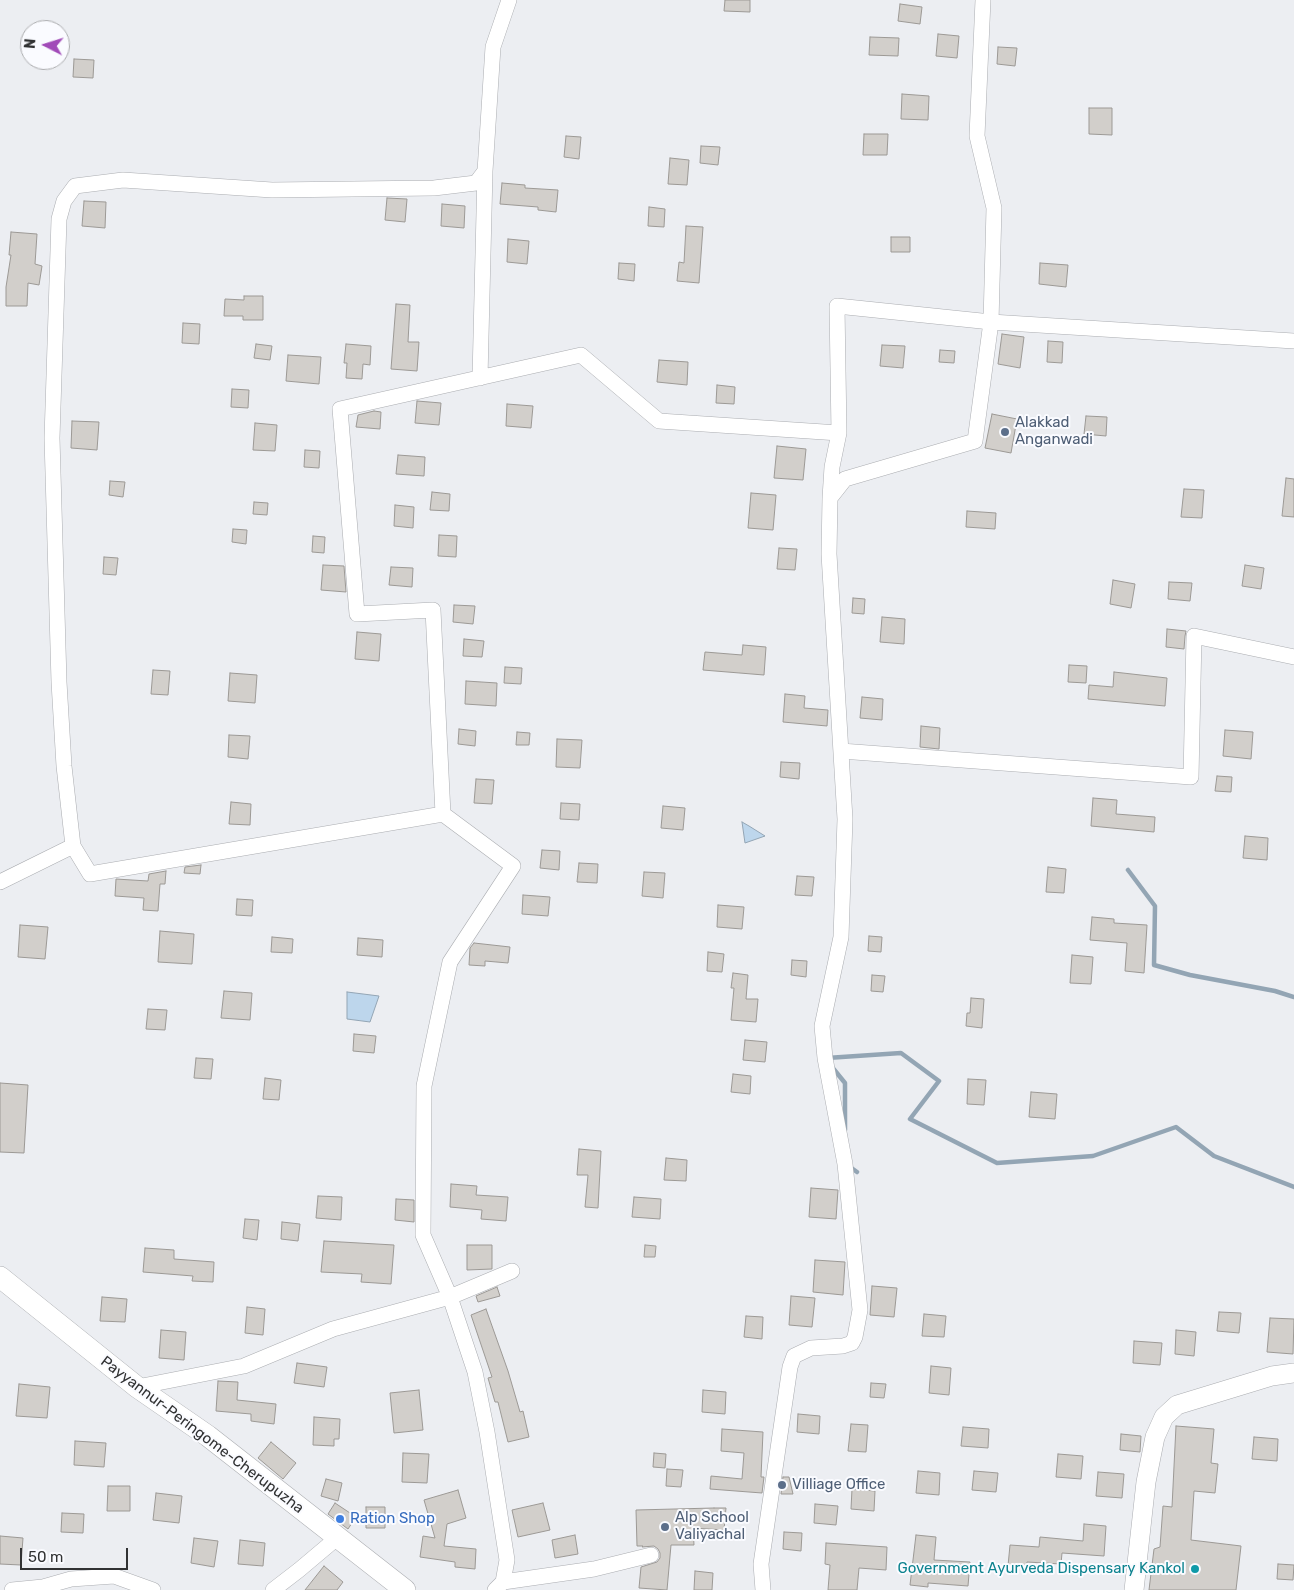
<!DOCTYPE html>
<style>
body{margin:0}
#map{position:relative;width:1294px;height:1590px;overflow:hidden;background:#eceef2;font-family:Rubik,sans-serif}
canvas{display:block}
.north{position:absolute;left:20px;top:20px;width:50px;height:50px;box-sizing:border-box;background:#fafbff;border:1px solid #aaabad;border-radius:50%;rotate:275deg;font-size:14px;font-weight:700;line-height:20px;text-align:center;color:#313233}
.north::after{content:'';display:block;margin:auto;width:18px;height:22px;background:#a14bb8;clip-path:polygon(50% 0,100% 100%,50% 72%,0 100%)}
.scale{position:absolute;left:20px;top:1548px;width:108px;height:22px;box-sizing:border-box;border:2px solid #313233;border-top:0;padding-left:6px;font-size:15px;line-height:18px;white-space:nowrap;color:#313233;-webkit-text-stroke:4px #fafbff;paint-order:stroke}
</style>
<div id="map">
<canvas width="1294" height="1590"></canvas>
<div class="north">N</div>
<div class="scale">50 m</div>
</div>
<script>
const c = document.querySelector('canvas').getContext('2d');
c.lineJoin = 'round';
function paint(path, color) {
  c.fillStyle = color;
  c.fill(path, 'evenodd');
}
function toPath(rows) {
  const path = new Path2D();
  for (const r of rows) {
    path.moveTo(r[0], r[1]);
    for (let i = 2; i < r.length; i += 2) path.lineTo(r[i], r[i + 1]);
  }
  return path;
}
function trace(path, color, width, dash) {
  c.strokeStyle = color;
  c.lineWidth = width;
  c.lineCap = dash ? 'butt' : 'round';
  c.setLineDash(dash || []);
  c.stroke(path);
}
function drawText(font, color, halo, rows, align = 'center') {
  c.font = font + ' Rubik,sans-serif';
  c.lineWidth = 4;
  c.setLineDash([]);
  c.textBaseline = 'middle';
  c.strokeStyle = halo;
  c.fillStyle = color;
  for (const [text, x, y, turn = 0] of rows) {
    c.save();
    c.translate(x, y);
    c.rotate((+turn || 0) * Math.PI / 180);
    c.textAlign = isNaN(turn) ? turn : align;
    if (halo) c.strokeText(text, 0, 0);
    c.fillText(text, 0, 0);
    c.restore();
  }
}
const water = toPath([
 [742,822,749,826,765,836,745,843,742,822],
 [347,992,379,996,370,1022,347,1019,347,992]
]);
const stream = toPath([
 [1128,870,1155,906,1154,965,1190,975,1275,991,1294,997],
 [827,1058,901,1053,939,1081,910,1119,997,1163,1093,1156,1176,1127,1214,1156,1294,1187],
 [832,1067,845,1083,845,1130],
 [850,1167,857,1172]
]);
const building = toPath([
 [725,0,750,0,750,12,724,11,725,0],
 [900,4,922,7,920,24,898,21,900,4],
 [938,34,959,36,957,58,936,56,938,34],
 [870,37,899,38,898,56,869,55,870,37],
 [998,47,1017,48,1015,66,997,64,998,47],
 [74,59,94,60,93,78,73,77,74,59],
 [902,94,929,96,928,120,901,119,902,94],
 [1089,108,1112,108,1112,135,1089,134,1089,108],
 [864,134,888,134,887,155,863,155,864,134],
 [566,136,581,137,579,159,564,157,566,136],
 [701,146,720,147,718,165,700,163,701,146],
 [670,158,689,160,687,185,668,184,670,158],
 [502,183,525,185,525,188,558,190,556,212,538,210,538,207,500,204,502,183],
 [387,198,407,199,405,222,385,220,387,198],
 [84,201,106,202,105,228,82,226,84,201],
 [442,204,465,206,464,228,441,226,442,204],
 [649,207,665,209,664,227,648,226,649,207],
 [686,226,703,227,699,283,677,281,679,262,684,263,686,226],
 [11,232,37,234,35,264,42,266,39,285,28,283,27,306,6,306,6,287,11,255,9,255,11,232],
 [891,237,910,237,910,252,891,252,891,237],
 [508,239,529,241,527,264,507,262,508,239],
 [619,263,635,264,634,281,618,279,619,263],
 [1040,263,1068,265,1066,287,1039,284,1040,263],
 [244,296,263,296,263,320,243,320,243,316,224,316,225,299,244,300,244,296],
 [396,304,410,305,408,342,419,342,417,371,391,369,396,304],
 [183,323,200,324,199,344,182,343,183,323],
 [1002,334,1024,337,1020,368,998,364,1002,334],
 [1048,341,1063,342,1062,363,1047,362,1048,341],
 [256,344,272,346,270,360,254,358,256,344],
 [346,344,371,346,370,365,363,364,362,379,346,378,347,363,344,363,346,344],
 [882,345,905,346,903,368,880,366,882,345],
 [940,350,955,351,954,363,939,362,940,350],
 [288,355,321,357,319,384,286,381,288,355],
 [659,360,688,362,687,385,657,382,659,360],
 [717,385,735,387,734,404,716,403,717,385],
 [232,389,249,390,248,408,231,407,232,389],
 [417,401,441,403,439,425,415,423,417,401],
 [507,404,533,406,531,428,506,426,507,404],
 [374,411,381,412,380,429,356,427,358,415,374,411],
 [992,414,1017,419,1011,453,985,448,992,414],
 [1086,416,1107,417,1106,436,1084,434,1086,416],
 [72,421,99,422,97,450,71,448,72,421],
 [255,423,277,425,275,451,253,450,255,423],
 [777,446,806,449,803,480,774,478,777,446],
 [305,450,320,451,319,468,304,467,305,450],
 [398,455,425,457,424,476,396,474,398,455],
 [1286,478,1294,479,1294,517,1282,516,1286,478],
 [110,481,125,482,123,497,109,495,110,481],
 [1184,489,1204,490,1202,518,1181,517,1184,489],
 [432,492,450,494,449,511,430,510,432,492],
 [751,493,776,495,773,530,748,528,751,493],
 [254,502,268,503,267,515,253,514,254,502],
 [395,505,414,507,413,528,394,526,395,505],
 [967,511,996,513,995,529,966,527,967,511],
 [233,529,247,530,246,544,232,542,233,529],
 [439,535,457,536,456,557,438,556,439,535],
 [313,536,325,537,324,553,312,552,313,536],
 [779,548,797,549,795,570,777,569,779,548],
 [104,557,118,558,116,575,103,574,104,557],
 [323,565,344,566,346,592,321,590,323,565],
 [1245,565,1264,568,1261,589,1242,586,1245,565],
 [391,567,413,568,412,587,389,585,391,567],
 [1113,580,1135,584,1131,608,1110,604,1113,580],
 [1169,582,1192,583,1190,601,1168,599,1169,582],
 [853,598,865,599,864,614,852,613,853,598],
 [454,605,475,606,473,624,453,622,454,605],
 [882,617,905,619,904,644,880,642,882,617],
 [1167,629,1186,631,1185,636,1184,649,1166,647,1167,629],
 [357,632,381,634,379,661,355,659,357,632],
 [464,639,484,641,482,657,463,656,464,639],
 [743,645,766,647,764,675,703,670,705,652,742,655,743,645],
 [1069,665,1087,666,1086,683,1068,682,1069,665],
 [505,667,522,668,521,684,504,683,505,667],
 [153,670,170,671,168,695,151,694,153,670],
 [1114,672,1167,678,1165,706,1088,699,1089,685,1113,687,1114,672],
 [230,673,257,675,255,703,228,701,230,673],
 [466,681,497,683,496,706,465,704,466,681],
 [785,694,805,696,804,708,828,710,827,726,783,722,785,694],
 [862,697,883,699,882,720,860,718,862,697],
 [921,726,940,728,939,749,920,747,921,726],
 [459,729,476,731,475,746,458,744,459,729],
 [1225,730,1253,732,1251,759,1223,756,1225,730],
 [517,732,530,733,529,745,516,745,517,732],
 [229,735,250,736,248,759,228,757,229,735],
 [557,739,582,740,580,768,556,767,557,739],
 [781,762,800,763,799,779,780,777,781,762],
 [1217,776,1232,777,1231,792,1215,791,1217,776],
 [476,779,494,780,492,804,474,803,476,779],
 [1093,798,1117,800,1116,814,1155,817,1154,832,1091,826,1093,798],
 [231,802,251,804,250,825,229,824,231,802],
 [561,803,580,804,579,820,560,819,561,803],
 [663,806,685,808,683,830,661,828,663,806],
 [1245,836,1268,838,1267,860,1243,858,1245,836],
 [542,850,560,851,559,870,540,868,542,850],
 [579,863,598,864,597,883,577,882,579,863],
 [201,865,200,874,184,873,185,867,201,865],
 [1048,867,1066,869,1064,893,1046,892,1048,867],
 [166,871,165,884,160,884,158,911,143,910,144,898,115,896,116,879,148,881,149,874,166,871],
 [644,872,665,873,663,898,642,896,644,872],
 [797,876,814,877,812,896,795,895,797,876],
 [523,895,550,897,548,916,522,914,523,895],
 [237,899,253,900,252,916,236,915,237,899],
 [718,905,744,907,742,929,717,927,718,905],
 [1092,917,1114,919,1114,923,1147,925,1144,973,1125,971,1127,943,1090,940,1092,917],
 [20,925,48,927,45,959,18,957,20,925],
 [160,931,194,934,192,964,158,962,160,931],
 [869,936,882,937,881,952,868,951,869,936],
 [272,937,293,939,292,953,271,952,272,937],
 [358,938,383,940,382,957,357,955,358,938],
 [474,943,510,947,508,963,485,961,485,966,469,965,470,948,474,943],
 [708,952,724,954,722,972,707,971,708,952],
 [1072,955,1093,957,1091,984,1070,983,1072,955],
 [792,960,807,961,806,977,791,975,792,960],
 [733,973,748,975,746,999,758,999,756,1022,731,1020,734,988,731,988,733,973],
 [872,975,885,976,883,992,871,991,872,975],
 [224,991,252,993,250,1020,221,1018,224,991],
 [971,998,984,999,982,1028,966,1026,967,1013,970,1013,971,998],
 [148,1009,167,1010,165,1030,146,1029,148,1009],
 [354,1034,376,1036,374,1053,353,1051,354,1034],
 [745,1040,767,1042,765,1062,743,1060,745,1040],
 [196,1058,213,1059,211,1079,194,1078,196,1058],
 [733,1074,751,1076,750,1094,731,1092,733,1074],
 [265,1078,281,1080,279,1100,263,1099,265,1078],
 [968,1079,986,1080,984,1105,967,1104,968,1079],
 [0,1083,28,1085,24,1153,0,1152,0,1083],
 [1031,1092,1057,1094,1055,1119,1029,1117,1031,1092],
 [579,1149,601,1151,598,1208,585,1207,588,1175,577,1175,579,1149],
 [666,1158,687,1160,686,1181,664,1180,666,1158],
 [451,1184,477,1186,476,1195,508,1197,506,1221,481,1219,482,1210,450,1207,451,1184],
 [811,1188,838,1190,836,1219,809,1217,811,1188],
 [318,1196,342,1197,341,1220,316,1218,318,1196],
 [634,1197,661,1199,660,1219,632,1217,634,1197],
 [396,1199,414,1200,414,1222,395,1220,396,1199],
 [245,1219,259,1220,257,1240,243,1238,245,1219],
 [282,1222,300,1224,298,1241,281,1239,282,1222],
 [324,1241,394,1245,391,1284,361,1282,362,1274,321,1272,324,1241],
 [467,1245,492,1245,492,1269,467,1270,467,1245],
 [645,1245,656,1246,655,1257,644,1257,645,1245],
 [145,1248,174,1250,174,1259,214,1262,213,1282,192,1281,193,1276,143,1272,145,1248],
 [815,1260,845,1262,843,1295,813,1292,815,1260],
 [872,1286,897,1288,894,1317,870,1315,872,1286],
 [497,1287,500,1296,478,1302,476,1296,497,1287],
 [791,1296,815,1298,812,1327,789,1325,791,1296],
 [102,1297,127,1299,125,1322,100,1321,102,1297],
 [247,1307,265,1309,263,1335,245,1333,247,1307],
 [486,1309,508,1371,520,1412,523,1411,529,1437,508,1442,498,1402,495,1402,488,1378,492,1377,471,1315,486,1309],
 [1219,1312,1241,1313,1239,1333,1217,1331,1219,1312],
 [924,1314,946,1316,944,1337,922,1336,924,1314],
 [746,1316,763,1317,762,1339,744,1337,746,1316],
 [1270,1318,1294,1319,1293,1354,1267,1352,1270,1318],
 [161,1330,186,1332,184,1360,159,1358,161,1330],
 [1176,1330,1196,1332,1194,1356,1175,1354,1176,1330],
 [1134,1341,1162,1343,1160,1365,1133,1363,1134,1341],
 [297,1363,327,1367,324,1387,294,1383,297,1363],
 [931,1366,951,1368,949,1395,929,1393,931,1366],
 [218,1381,238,1382,237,1400,276,1404,274,1424,251,1421,251,1414,216,1411,218,1381],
 [871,1383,886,1384,884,1398,870,1397,871,1383],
 [19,1384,50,1387,47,1418,16,1416,19,1384],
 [419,1390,423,1430,394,1433,390,1393,419,1390],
 [703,1390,726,1392,725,1414,702,1412,703,1390],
 [798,1414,820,1416,819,1434,797,1432,798,1414],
 [314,1417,340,1419,339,1439,334,1439,334,1446,313,1445,314,1417],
 [851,1424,868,1425,866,1452,848,1451,851,1424],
 [1176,1426,1214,1429,1211,1463,1218,1464,1215,1493,1194,1491,1191,1540,1241,1546,1236,1590,1149,1590,1154,1549,1160,1547,1163,1506,1172,1507,1176,1426],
 [963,1427,989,1429,988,1448,961,1446,963,1427],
 [722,1429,763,1432,761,1477,764,1477,762,1493,710,1489,711,1476,742,1479,744,1453,721,1451,722,1429],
 [1121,1434,1141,1436,1140,1452,1120,1450,1121,1434],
 [1254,1437,1278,1439,1277,1461,1252,1459,1254,1437],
 [75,1441,106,1443,104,1467,74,1465,75,1441],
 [271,1442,296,1463,283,1479,258,1458,271,1442],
 [403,1453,429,1454,427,1483,402,1482,403,1453],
 [654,1453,666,1454,665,1468,653,1467,654,1453],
 [1058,1454,1083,1456,1081,1479,1056,1477,1058,1454],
 [667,1469,683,1470,681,1487,666,1486,667,1469],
 [918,1471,940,1473,939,1495,916,1493,918,1471],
 [974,1471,998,1473,996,1492,972,1490,974,1471],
 [1098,1472,1124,1474,1122,1498,1096,1496,1098,1472],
 [783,1477,789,1477,793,1494,781,1494,783,1477],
 [326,1479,342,1483,338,1501,321,1496,326,1479],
 [108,1486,130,1486,130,1511,107,1511,108,1486],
 [852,1489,875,1491,874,1511,851,1509,852,1489],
 [458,1490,466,1518,447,1524,444,1546,476,1549,475,1569,455,1567,455,1562,420,1557,423,1536,435,1538,424,1500,458,1490],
 [156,1493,182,1496,179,1523,153,1520,156,1493],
 [335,1503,356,1517,348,1529,328,1514,335,1503],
 [543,1503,550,1530,518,1537,512,1510,543,1503],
 [815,1504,838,1506,836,1525,814,1523,815,1504],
 [366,1507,385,1507,385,1528,366,1528,366,1507],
 [714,1508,726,1508,724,1530,693,1528,694,1545,671,1545,667,1590,639,1588,641,1567,657,1562,660,1558,660,1553,658,1549,654,1546,642,1547,643,1546,637,1546,636,1510,714,1508],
 [62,1513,84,1514,83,1533,61,1532,62,1513],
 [1084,1524,1106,1526,1104,1556,1062,1553,1061,1564,1027,1562,1026,1568,1008,1566,1010,1545,1039,1547,1040,1537,1083,1541,1084,1524],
 [784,1532,802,1533,801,1551,783,1549,784,1532],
 [575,1535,578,1554,555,1558,552,1540,575,1535],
 [916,1535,936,1537,934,1560,970,1562,968,1586,928,1583,928,1587,910,1585,916,1535],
 [0,1536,23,1538,21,1565,0,1564,0,1536],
 [194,1538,218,1541,214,1567,191,1563,194,1538],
 [240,1540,265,1543,263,1566,238,1564,240,1540],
 [826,1543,887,1547,886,1570,859,1568,857,1590,828,1590,830,1565,825,1564,826,1543],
 [1278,1564,1294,1565,1293,1580,1277,1579,1278,1564],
 [324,1566,343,1582,337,1590,305,1590,324,1566],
 [695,1571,713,1573,712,1590,694,1590,695,1571]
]);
const minor = toPath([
 [480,378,485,171],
 [830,498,832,467,839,433],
 [841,751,1191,777,1194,636,1294,657],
 [443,814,433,610,357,614,340,409,581,355,659,421,839,433,837,306,991,322,1294,341],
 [0,882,73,846],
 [137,1387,244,1366,333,1329,450,1297,512,1271],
 [503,1582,594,1569,651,1555],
 [12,1590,43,1587,71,1579,114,1576,153,1590],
 [273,1590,299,1570,337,1538],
 [495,1590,503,1582,507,1560,487,1432,475,1372,450,1297,423,1235,424,1086,450,962,513,866,443,814,90,874,73,846,64,766,59,682,52,438,59,219,64,201,75,186,123,180,272,190,434,188,476,183,485,171,493,47,509,0],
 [763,1590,761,1564,790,1367,794,1356,811,1348,843,1346,852,1343,855,1337,860,1310,845,1164,825,1058,822,1026,841,937,845,819,829,554,830,498,845,479,975,441,991,322,994,208,977,136,983,0]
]);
const tertiary = toPath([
 [1134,1590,1146,1482,1155,1437,1164,1417,1177,1405,1272,1376,1294,1373]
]);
const secondary = toPath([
 [0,1277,137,1387,208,1436,405,1590]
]);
const markers = [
 [1005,432,5,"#5c6f8a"],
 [782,1485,5,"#5c6f8a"],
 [340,1519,5,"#3f7fe0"],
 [665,1527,5,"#5c6f8a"],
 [1195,1569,5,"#0f9aa8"]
];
const serviceNames = [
 ["Alakkad",1015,423],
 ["Anganwadi",1015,440],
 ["Villiage Office",792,1485],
 ["Alp School",675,1518],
 ["Valiyachal",675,1535]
];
const streetNames = [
 ["Payyannur-Peringome-Cherupuzha",202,1435,37]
];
const shopNames = [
 ["Ration Shop",350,1519]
];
const cultureNames = [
 ["Government Ayurveda Dispensary Kankol",1185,1569]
];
paint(water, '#bdd6ec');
trace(water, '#93a5b4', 1);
trace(stream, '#93a5b4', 4.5);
paint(building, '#d2cfcb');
trace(building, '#9c9995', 1);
trace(minor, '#abadb1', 16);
trace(tertiary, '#abadb1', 20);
trace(secondary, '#abadb1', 22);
trace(minor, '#fff', 15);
trace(tertiary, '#fff', 19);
trace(secondary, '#fff', 21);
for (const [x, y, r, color] of markers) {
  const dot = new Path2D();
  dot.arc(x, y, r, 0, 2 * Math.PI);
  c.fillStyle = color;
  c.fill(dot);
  trace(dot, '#fafbff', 2);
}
drawText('15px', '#4e5e75', '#fafbff', serviceNames, 'left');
drawText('15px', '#313233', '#fafbff', streetNames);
drawText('15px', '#366cbe', '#fafbff', shopNames, 'left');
drawText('15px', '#0d838f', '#fafbff', cultureNames, 'right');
</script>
